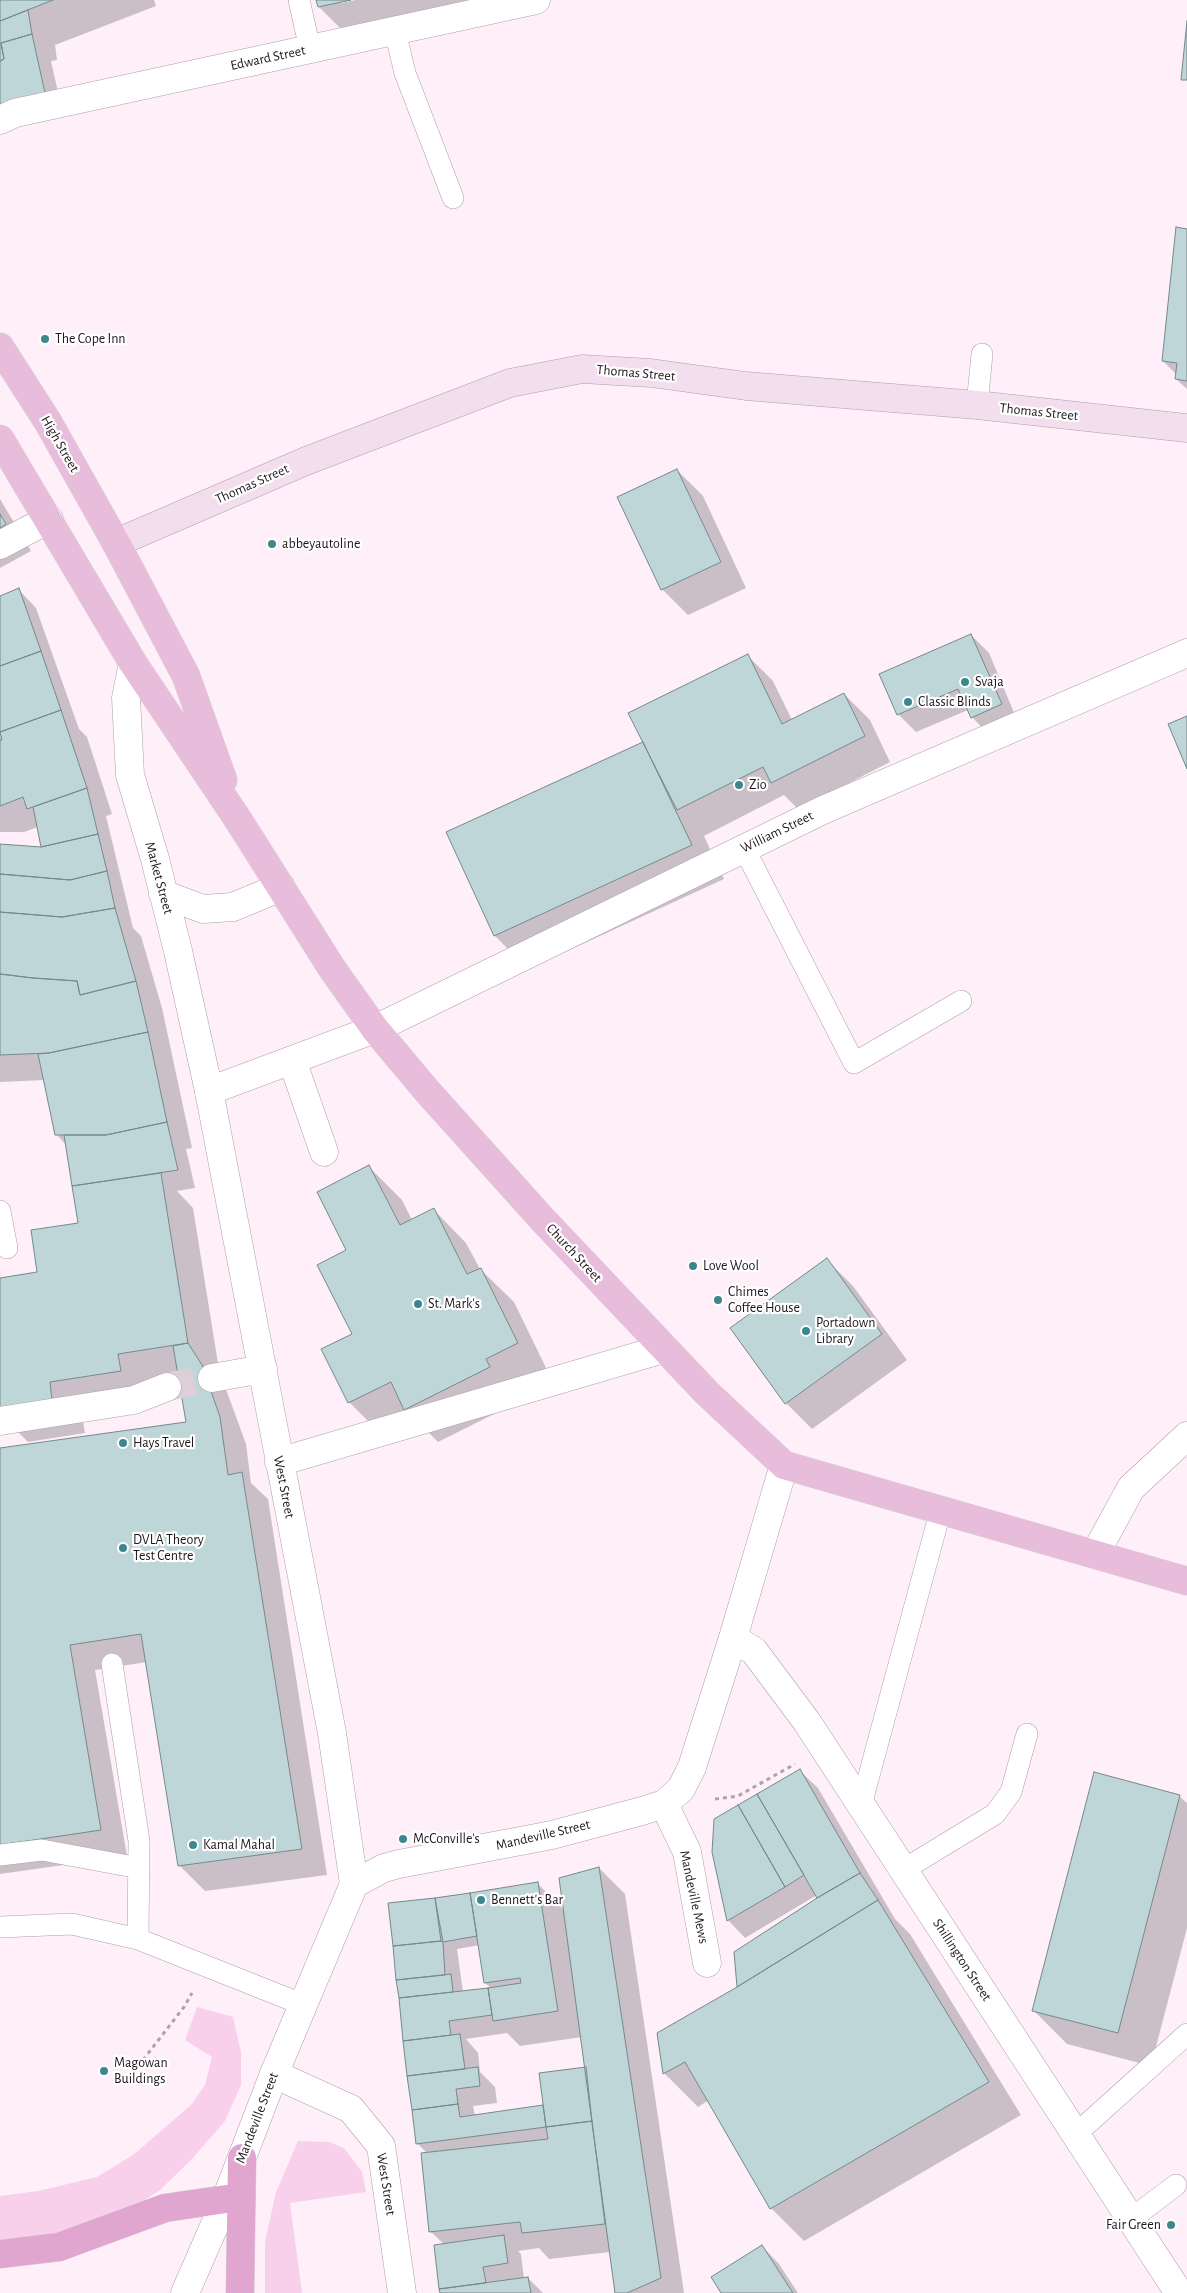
<!DOCTYPE html>
<style>
body{margin:0}
canvas{display:block;background:#feeff9}
</style>
<canvas width="1187" height="2293"></canvas>
<script>
const c = document.querySelector('canvas').getContext('2d');
c.lineJoin = 'round';
function paint(path, color) {
  c.fillStyle = color;
  c.fill(path, 'evenodd');
}
function toPath(rows) {
  const path = new Path2D();
  for (const r of rows) {
    path.moveTo(r[0], r[1]);
    for (let i = 2; i < r.length; i += 2) path.lineTo(r[i], r[i + 1]);
  }
  return path;
}
function trace(path, color, width, dash) {
  c.strokeStyle = color;
  c.lineWidth = width;
  c.lineCap = dash ? 'butt' : 'round';
  c.setLineDash(dash || []);
  c.stroke(path);
}
function drawText(font, color, halo, rows, align = 'center') {
  c.font = font + ' "Alegreya Sans",sans-serif';
  c.lineWidth = 4.5;
  c.setLineDash([]);
  c.textBaseline = 'middle';
  c.strokeStyle = halo;
  c.fillStyle = color;
  for (const [text, x, y, turn = 0] of rows) {
    c.save();
    c.translate(x, y);
    c.rotate((+turn || 0) * Math.PI / 180);
    c.textAlign = isNaN(turn) ? turn : align;
    if (halo) c.strokeText(text, 0, 0);
    c.fillText(text, 0, 0);
    c.restore();
  }
}
const green = toPath([
 [197,2007,233,2017,241,2052,241,2085,225,2121,192,2159,160,2190,125,2213,78,2232,0,2245,0,2196,38,2191,97,2177,133,2155,191,2105,205,2085,212,2057,185,2040],
 [298,2141,329,2142,344,2148,362,2172,366,2192,290,2203,302,2293,265,2293,265,2242,276,2192]
]);
const shadow = toPath([
 [0,0,154,0,156,6,55,45,57,60,51,61,62,110,0,131],
 [317,0,345,0,341,1,341,3,356,0,485,0,352,40,319,7],
 [1187,230,1187,389,1176,379,1177,375,1163,361],
 [677,470,703,496,746,588,688,615,662,589],
 [0,499,31,551,0,568],
 [19,590,36,608,79,729,87,737,112,814,106,816,133,928,141,936,162,1008,192,1148,186,1149,195,1188,177,1191,193,1208,220,1376,217,1376,227,1392,246,1444,251,1483,268,1499,327,1875,205,1891,179,1865,147,1662,95,1670,127,1856,0,1874,0,1450,188,1423,181,1382,82,1415,85,1433,28,1442,7,1421,0,1279,38,1273,79,1224,67,1146,56,1134,45,1080,0,1082,0,845,42,849,38,827,24,832,0,832,0,598],
 [971,635,989,653,1018,722,989,735,972,717,968,710,916,732,898,714],
 [747,655,773,681,792,720,844,694,870,720,890,762,798,809,784,795,704,836,724,879,528,969,495,936,642,743],
 [369,1167,402,1200,412,1220,433,1209,466,1243,480,1269,514,1302,550,1376,522,1400,438,1442,415,1419,382,1435,349,1402,354,1334,348,1251],
 [827,1260,853,1286,907,1360,812,1429,786,1403],
 [800,1771,818,1788,895,1919,910,1934,1021,2115,804,2241,771,2208,709,2100,698,2107,665,2074,659,2034,738,1987,819,1898,817,1895,745,1938,728,1920],
 [1179,1796,1187,1803,1187,1928,1151,2066,1067,2044,1034,2011],
 [599,1868,625,1894,684,2293,617,2293,610,2252,549,2259,539,2248,518,2251,521,2254,524,2279,528,2278,543,2293,441,2293,444,2244,431,2232,427,2153,417,2143,390,1904,538,1884,564,1910],
 [480,1945,485,1983,492,1989,463,1992,457,1949],
 [507,2033,520,2046,582,2037,586,2068,544,2106,475,2116,473,2106,497,2103,495,2087,480,2072,478,2053,466,2039],
 [762,2246,779,2264,798,2293,723,2293]
]);
const building = toPath([
 [0,0,53,0,0,21,0,0],
 [316,0,351,0,318,7,316,0],
 [28,10,32,34,1,43,4,59,0,61,0,21,28,10],
 [1187,21,1187,80,1181,80,1187,21],
 [32,34,45,93,0,108,0,61,4,59,1,43,32,34],
 [1176,227,1187,229,1187,381,1175,379,1177,363,1162,361,1176,227],
 [677,469,721,562,661,590,617,497,677,469],
 [0,514,6,524,0,528,0,514],
 [19,588,41,651,0,666,0,596,19,588],
 [971,634,1002,704,971,718,958,689,897,715,879,674,971,634],
 [41,651,61,710,0,732,0,666,41,651],
 [748,654,782,724,844,693,865,736,771,783,763,767,677,810,628,713,748,654],
 [61,710,87,788,27,809,23,797,0,806,0,740,2,740,0,732,61,710],
 [1187,716,1187,769,1168,724,1187,716],
 [643,742,692,845,494,936,446,832,643,742],
 [87,788,98,834,41,847,33,807,87,788],
 [98,834,107,871,70,880,0,874,0,844,41,847,98,834],
 [107,871,115,908,62,917,0,912,0,874,70,880,107,871],
 [115,908,136,981,80,995,77,981,33,978,0,974,0,912,62,917,115,908],
 [0,974,33,978,77,981,80,995,136,981,148,1032,49,1053,0,1055,0,974],
 [148,1032,167,1122,106,1135,55,1135,38,1054,49,1053,148,1032],
 [167,1122,178,1170,72,1186,64,1135,106,1135,167,1122],
 [369,1165,400,1225,434,1208,467,1274,481,1268,518,1343,486,1359,490,1367,404,1410,391,1382,348,1403,321,1349,352,1334,317,1265,346,1250,317,1192,369,1165],
 [161,1173,188,1343,118,1354,121,1371,50,1382,52,1400,0,1408,0,1278,37,1272,31,1230,78,1223,72,1186,161,1173],
 [827,1258,882,1334,785,1404,730,1328,827,1258],
 [188,1343,202,1365,220,1417,228,1475,242,1472,302,1849,178,1866,141,1634,70,1645,101,1830,0,1845,0,1448,186,1422,173,1346,188,1343],
 [800,1769,860,1873,817,1898,757,1794,800,1769],
 [1094,1772,1180,1795,1118,2033,1032,2011,1094,1772],
 [757,1794,804,1875,785,1887,738,1805,757,1794],
 [738,1805,785,1887,727,1921,712,1852,714,1819,738,1805],
 [599,1867,661,2278,627,2293,615,2293,559,1878,599,1867],
 [860,1873,878,1900,737,1987,734,1952,817,1898,860,1873],
 [538,1882,558,2011,493,2021,488,1988,521,1983,520,1978,484,1983,470,1893,538,1882],
 [470,1893,477,1936,443,1942,435,1898,470,1893],
 [435,1898,441,1941,393,1946,388,1903,435,1898],
 [878,1900,989,2082,770,2209,685,2062,663,2074,657,2033,737,1987,878,1900],
 [441,1941,443,1942,445,1975,396,1980,393,1946,441,1941],
 [451,1974,453,1992,399,1998,396,1980,451,1974],
 [488,1988,492,2015,449,2021,451,2035,403,2041,399,1998,488,1988],
 [460,2034,465,2069,407,2076,403,2041,460,2034],
 [478,2067,480,2086,456,2089,458,2104,412,2110,407,2076,478,2067],
 [586,2067,592,2121,546,2127,539,2073,586,2067],
 [458,2104,460,2117,543,2105,546,2127,416,2144,412,2110,458,2104],
 [592,2121,605,2224,522,2233,520,2222,429,2232,421,2153,548,2139,546,2127,592,2121],
 [504,2235,508,2263,483,2267,486,2283,439,2289,434,2245,504,2235],
 [762,2245,793,2293,721,2293,711,2277,762,2245],
 [528,2277,531,2293,440,2293,439,2289,528,2277]
]);
const pedestrianTunnel = toPath([
 [167,1387,212,1378]
]);
const path = toPath([
 [715,1799,738,1796,795,1764],
 [143,2060,184,2007,192,1993]
]);
const service = toPath([
 [299,0,310,49],
 [395,31,405,73,453,198],
 [977,405,982,354],
 [744,848,854,1063,961,1001],
 [0,1211,7,1248],
 [112,1664,139,1841,138,1939],
 [861,1805,941,1509],
 [0,1855,42,1850,139,1868],
 [903,1870,995,1814,1011,1792,1027,1734],
 [0,1927,72,1924,138,1939,304,2005],
 [1076,2134,1187,2034],
 [1131,2219,1176,2185]
]);
const pedestrian = toPath([
 [292,1060,324,1152],
 [209,1091,375,1029],
 [212,1378,263,1369],
 [0,1421,134,1400,167,1387],
 [279,1462,663,1349]
]);
const minor = toPath([
 [0,120,15,113,536,0],
 [0,545,49,519],
 [375,1029,823,810,1187,653],
 [1095,1554,1131,1488,1187,1436],
 [733,1638,754,1651,807,1722,1179,2293],
 [664,1804,687,1852,707,1963],
 [274,2074,351,2109,381,2146,402,2293]
]);
const tertiary = toPath([
 [133,663,126,698,130,775,155,859,178,951,209,1091,332,1733,354,1884],
 [163,894,203,909,233,907,281,887],
 [185,2293,226,2199,274,2074,354,1884,384,1868,399,1864,552,1835,642,1811,664,1804,681,1789,692,1767,733,1638,784,1465]
]);
const secondary = toPath([
 [116,543,306,461,510,383,582,369,651,373,746,386,977,405,1187,428]
]);
const primary = toPath([
 [0,347,48,422,116,543,186,676,223,780],
 [0,439,133,663,237,818,333,970,375,1029,427,1091,543,1220,707,1393,784,1465,1187,1581]
]);
const trunk = toPath([
 [0,2254,59,2247,165,2208,226,2199],
 [240,2293,242,2158]
]);
const markers = [
 [45,339,5,"#3e868d"],
 [272,544,5,"#3e868d"],
 [965,682,5,"#3e868d"],
 [908,702,5,"#3e868d"],
 [739,785,5,"#3e868d"],
 [693,1266,5,"#3e868d"],
 [718,1300,5,"#3e868d"],
 [418,1304,5,"#3e868d"],
 [806,1331,5,"#3e868d"],
 [123,1443,5,"#3e868d"],
 [123,1548,5,"#3e868d"],
 [403,1839,5,"#3e868d"],
 [193,1845,5,"#3e868d"],
 [481,1900,5,"#3e868d"],
 [104,2071,5,"#3e868d"],
 [1171,2225,5,"#3e868d"]
];
const streetNames = [
 ["Edward Street",268,58,-12],
 ["Thomas Street",636,373,5],
 ["Thomas Street",1039,412,6],
 ["High Street",60,444,60],
 ["Thomas Street",252,484,-24],
 ["William Street",777,832,-26],
 ["Market Street",159,878,75],
 ["Church Street",574,1253,47],
 ["West Street",284,1487,79],
 ["Mandeville Street",543,1835,-13],
 ["Mandeville Mews",694,1897,78],
 ["Shillington Street",962,1960,57],
 ["Mandeville Street",257,2118,-69],
 ["West Street",386,2184,81]
];
const poiNames = [
 ["The Cope Inn",55,339],
 ["abbeyautoline",282,544],
 ["Svaja",975,682],
 ["Classic Blinds",918,702],
 ["Zio",749,785],
 ["Love Wool",703,1266],
 ["Chimes",728,1292],
 ["Coffee House",728,1308],
 ["St. Mark's",428,1304],
 ["Portadown",816,1323],
 ["Library",816,1339],
 ["Hays Travel",133,1443],
 ["DVLA Theory",133,1540],
 ["Test Centre",133,1556],
 ["McConville's",413,1839],
 ["Kamal Mahal",203,1845],
 ["Bennett's Bar",491,1900],
 ["Magowan",114,2063],
 ["Buildings",114,2079],
 ["Fair Green",1161,2225,"right"]
];
paint(green, '#f9d0ec');
paint(shadow, '#0003');
paint(building, '#bfd6d8');
trace(building, '#74898b', 1);
trace(pedestrianTunnel, '#dccfd8', 28, [28, 14]);
trace(service, '#ae9ea8', 22);
trace(pedestrian, '#ae9ea8', 29);
trace(minor, '#ae9ea8', 29);
trace(tertiary, '#ae9ea8', 29);
trace(secondary, '#ae9ea8', 29);
trace(primary, '#d6d5d6', 29);
trace(trunk, '#d6d5d6', 29);
trace(path, '#afa3ab', 3, [4, 4]);
trace(service, '#fff', 21);
trace(pedestrian, '#fff', 28);
trace(minor, '#fff', 28);
trace(tertiary, '#fff', 28);
trace(secondary, '#f3deed', 28);
trace(primary, '#e8bcdb', 28);
trace(trunk, '#e0a6cf', 28);
for (const [x, y, r, color] of markers) {
  const dot = new Path2D();
  dot.arc(x, y, r, 0, 2 * Math.PI);
  c.fillStyle = color;
  c.fill(dot);
  trace(dot, '#fff', 2);
}
drawText('14px', '#1d171b', '#fff', streetNames);
drawText('14px', '#1d171b', '#fff', poiNames, 'left');
</script>
